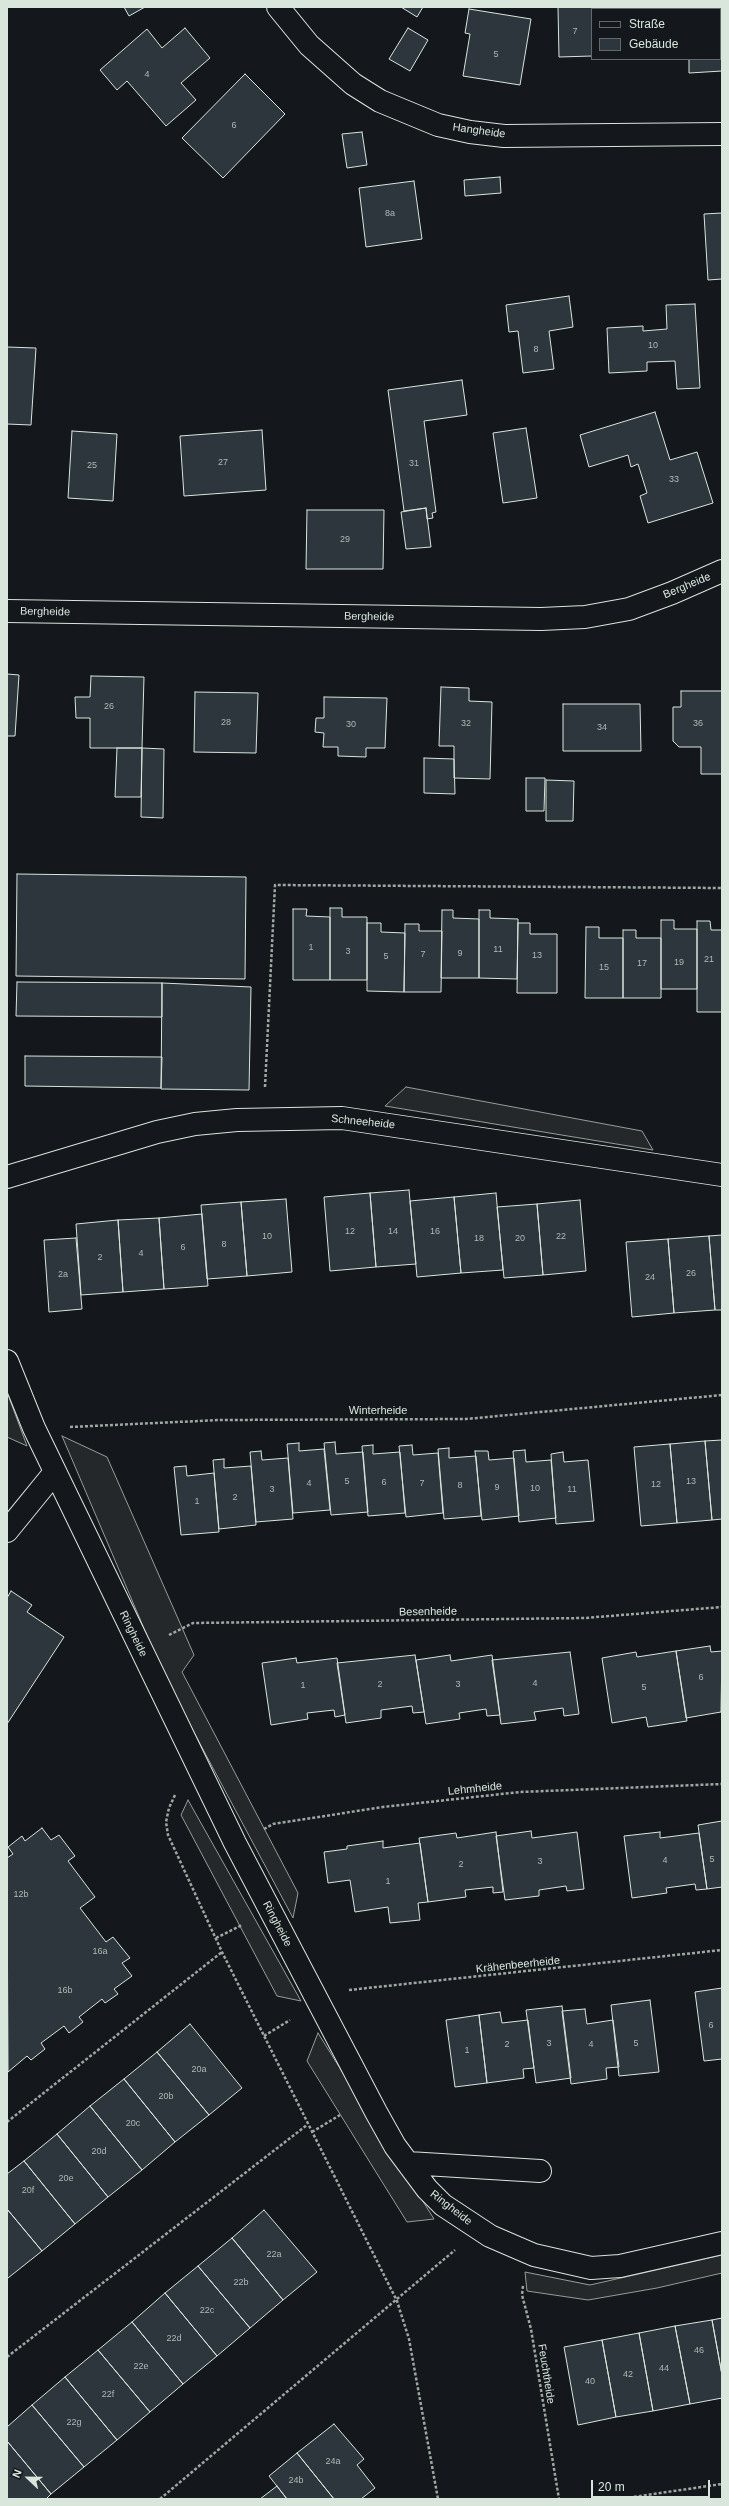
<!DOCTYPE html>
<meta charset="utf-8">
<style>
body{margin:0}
#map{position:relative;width:729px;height:2506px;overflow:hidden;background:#14181c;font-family:Arial,sans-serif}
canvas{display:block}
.frame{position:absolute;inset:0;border:8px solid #d8e6dc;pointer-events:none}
.legend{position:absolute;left:591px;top:8px;width:130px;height:52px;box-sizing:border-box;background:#14181c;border:1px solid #626a69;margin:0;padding:5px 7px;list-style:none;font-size:12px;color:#d8e6dc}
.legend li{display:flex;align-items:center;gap:8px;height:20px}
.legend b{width:20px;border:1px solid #626a69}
.north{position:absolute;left:8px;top:2458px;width:40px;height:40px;-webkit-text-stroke:3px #14181c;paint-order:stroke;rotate:292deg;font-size:11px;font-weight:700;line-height:16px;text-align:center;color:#d8e6dc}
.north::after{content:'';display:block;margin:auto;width:14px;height:18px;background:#d8e6dc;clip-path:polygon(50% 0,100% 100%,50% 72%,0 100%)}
.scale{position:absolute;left:591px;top:2480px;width:119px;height:18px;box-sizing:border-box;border:2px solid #d8e6dc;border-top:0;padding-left:5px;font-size:12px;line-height:14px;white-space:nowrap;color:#d8e6dc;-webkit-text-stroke:3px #14181c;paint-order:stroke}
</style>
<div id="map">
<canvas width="729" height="2506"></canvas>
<div class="frame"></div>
<ul class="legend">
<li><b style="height:5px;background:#14181c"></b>Straße</li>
<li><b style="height:11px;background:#2c363c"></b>Gebäude</li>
</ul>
<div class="north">N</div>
<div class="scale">20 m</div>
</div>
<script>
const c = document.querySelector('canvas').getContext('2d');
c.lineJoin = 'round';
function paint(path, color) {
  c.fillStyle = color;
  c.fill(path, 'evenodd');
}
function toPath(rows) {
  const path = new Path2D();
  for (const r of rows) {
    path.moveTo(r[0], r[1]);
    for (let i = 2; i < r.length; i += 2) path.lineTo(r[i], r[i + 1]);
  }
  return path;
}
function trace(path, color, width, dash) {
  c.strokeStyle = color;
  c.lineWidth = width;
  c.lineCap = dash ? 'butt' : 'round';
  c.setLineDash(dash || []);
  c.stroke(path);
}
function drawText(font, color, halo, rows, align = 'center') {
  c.font = font + ' Arial,sans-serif';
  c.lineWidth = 3;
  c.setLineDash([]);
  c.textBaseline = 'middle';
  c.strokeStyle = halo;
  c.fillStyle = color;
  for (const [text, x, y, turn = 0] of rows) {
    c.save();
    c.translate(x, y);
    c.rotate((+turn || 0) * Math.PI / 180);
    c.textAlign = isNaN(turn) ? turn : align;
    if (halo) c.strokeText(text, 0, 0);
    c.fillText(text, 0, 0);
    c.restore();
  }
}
const parking = toPath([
 [406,1087,642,1131,653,1150,385,1106,406,1087],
 [7,1392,27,1446,7,1437,7,1392],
 [62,1436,107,1457,194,1655,182,1672,298,1893,293,1918,166,1680,62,1436],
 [188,1800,301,2001,277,1996,181,1815,188,1800],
 [318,2033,434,2219,407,2222,307,2061,318,2033],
 [722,2255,722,2273,657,2288,588,2300,527,2291,525,2272,590,2285,722,2255]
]);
const building = toPath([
 [124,7,145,7,129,16,124,7],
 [401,7,423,7,417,17,401,7],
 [558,7,621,7,621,9,592,9,592,56,559,57,558,7],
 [687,7,722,7,722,71,689,73,689,59,720,59,720,9,687,9,687,7],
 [469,9,531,19,520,85,463,76,470,34,465,33,469,9],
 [185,28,210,58,181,83,196,100,166,126,127,81,117,90,100,70,147,29,162,48,185,28],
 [408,28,428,40,410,71,389,59,408,28],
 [245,74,285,114,223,178,182,138,245,74],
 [362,132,367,165,347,168,342,134,362,132],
 [500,177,501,193,465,196,464,180,500,177],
 [414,181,422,239,366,247,359,188,414,181],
 [722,213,722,279,708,280,704,214,722,213],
 [569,296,573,327,549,331,554,369,523,373,518,331,509,332,506,305,569,296],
 [695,304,700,388,677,389,675,361,647,362,647,371,609,373,607,328,643,326,643,331,667,329,666,305,695,304],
 [7,347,36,348,31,425,7,424,7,347],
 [462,380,467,415,424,421,436,512,432,513,433,518,427,519,426,508,404,511,388,390,462,380],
 [655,412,670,460,697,452,713,503,648,523,640,496,647,493,638,464,631,467,628,455,589,467,580,435,655,412],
 [526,428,537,498,503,503,493,433,526,428],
 [262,430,266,490,184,496,180,436,262,430],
 [72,431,117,434,113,501,68,498,72,431],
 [426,508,431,547,406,549,401,512,426,508],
 [307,510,384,510,383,569,306,569,307,510],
 [7,674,19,675,15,736,7,736,7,674],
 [91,676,144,677,142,748,90,748,90,718,76,718,75,697,90,697,91,676],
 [441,687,469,688,469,701,492,702,490,779,454,778,454,746,439,746,441,687],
 [681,691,722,691,722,774,701,774,701,747,679,747,673,741,673,707,681,707,681,691],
 [195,692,258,693,256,753,194,752,195,692],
 [324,697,387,698,385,748,366,748,366,757,338,756,338,747,323,747,324,733,315,732,316,718,324,718,324,697],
 [563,704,640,704,641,751,563,751,563,704],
 [117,748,142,748,141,797,115,797,117,748],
 [142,748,164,749,163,818,141,817,142,748],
 [424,758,454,759,455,794,424,793,424,758],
 [526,778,545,778,544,811,526,811,526,778],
 [546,780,574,781,573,821,546,821,546,780],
 [17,874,246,877,245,979,16,976,17,874],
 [330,908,342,908,342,917,367,917,367,980,330,980,330,908],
 [293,909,307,909,306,916,330,917,330,980,293,980,293,909],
 [442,910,453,910,453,918,479,919,479,978,441,978,442,910],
 [479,910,490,910,490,918,518,919,517,979,479,978,479,910],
 [661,920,674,920,674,929,697,929,697,989,661,989,661,920],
 [697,921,710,921,711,930,722,930,722,1012,697,1012,697,921],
 [367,923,381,923,381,932,405,933,404,992,367,991,367,923],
 [518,923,530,923,530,934,557,934,557,993,517,993,518,923],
 [405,924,419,924,419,931,442,931,441,992,404,992,405,924],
 [586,927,599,927,599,938,623,938,623,998,585,998,586,927],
 [623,930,636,930,636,938,661,938,661,998,623,998,623,930],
 [17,982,162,983,162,1017,16,1016,17,982],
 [162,983,251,987,249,1090,161,1089,162,983],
 [25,1056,162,1057,161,1088,25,1086,25,1056],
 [409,1190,416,1264,376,1267,370,1193,409,1190],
 [370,1193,376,1267,330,1271,324,1197,370,1193],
 [496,1193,503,1270,461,1273,454,1197,496,1193],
 [454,1197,461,1273,417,1277,410,1201,454,1197],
 [286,1199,292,1272,247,1276,241,1202,286,1199],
 [580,1200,586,1271,543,1275,537,1204,580,1200],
 [241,1202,247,1276,207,1279,201,1205,241,1202],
 [537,1204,543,1275,504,1278,497,1207,537,1204],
 [202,1214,208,1286,164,1289,159,1218,202,1214],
 [159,1218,164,1289,123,1292,118,1220,159,1218],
 [118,1220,123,1292,81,1295,76,1224,118,1220],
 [722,1235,722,1310,715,1310,709,1236,722,1235],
 [709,1236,715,1310,674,1313,668,1239,709,1236],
 [76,1238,82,1309,49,1312,44,1240,76,1238],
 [668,1239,674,1313,632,1317,626,1242,668,1239],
 [722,1440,722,1519,712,1520,705,1441,722,1440],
 [705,1441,712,1520,677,1523,670,1444,705,1441],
 [335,1442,336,1454,363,1452,368,1512,331,1515,324,1443,335,1442],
 [299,1443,299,1451,324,1449,330,1510,293,1513,287,1444,299,1443],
 [670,1444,677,1523,641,1526,634,1447,670,1444],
 [373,1445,373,1454,400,1452,405,1513,368,1516,362,1446,373,1445],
 [412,1445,413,1455,438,1453,443,1513,406,1517,399,1446,412,1445],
 [449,1448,449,1458,476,1456,481,1516,444,1519,438,1449,449,1448],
 [525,1450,526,1462,551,1460,556,1518,519,1522,513,1451,525,1450],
 [261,1451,262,1460,288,1458,293,1519,256,1522,250,1452,261,1451],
 [475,1451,488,1451,489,1460,514,1458,519,1516,482,1520,475,1451],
 [563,1452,564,1462,588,1460,594,1521,556,1524,551,1454,563,1452],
 [224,1459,224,1468,251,1466,256,1525,219,1529,213,1460,224,1459],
 [186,1466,187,1476,214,1473,219,1532,181,1535,174,1467,186,1466],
 [11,1591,32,1605,27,1612,64,1637,7,1724,7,1598,11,1591],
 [710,1646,711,1652,722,1651,721,1712,686,1718,676,1651,710,1646],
 [676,1651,687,1721,648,1727,646,1717,612,1723,602,1658,636,1652,637,1657,676,1651],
 [570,1652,579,1714,564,1716,563,1708,534,1712,536,1720,501,1724,492,1660,570,1652],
 [415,1655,424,1712,413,1713,412,1706,381,1710,381,1718,346,1723,337,1663,415,1655],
 [450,1655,451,1661,492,1655,500,1715,487,1716,486,1709,459,1713,460,1719,426,1724,416,1660,450,1655],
 [296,1658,297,1663,337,1658,345,1715,335,1717,334,1710,307,1713,308,1719,271,1725,262,1663,296,1658],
 [722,1821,722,1887,707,1889,698,1825,722,1821],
 [42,1828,51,1840,59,1835,75,1856,68,1861,95,1897,80,1908,106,1942,113,1937,130,1958,122,1963,132,1976,114,1989,118,1994,105,2003,102,1999,79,2017,83,2022,69,2033,64,2026,41,2043,45,2049,31,2060,27,2056,8,2072,7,1858,13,1854,8,1847,22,1836,25,1841,42,1828],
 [531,1831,532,1838,577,1832,584,1889,567,1891,566,1886,539,1890,539,1896,505,1900,496,1836,531,1831],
 [496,1832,503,1892,493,1893,493,1887,465,1890,466,1897,428,1902,419,1838,456,1833,457,1838,496,1832],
 [660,1832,660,1838,699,1833,707,1889,696,1890,695,1884,666,1888,667,1893,632,1898,624,1836,660,1832],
 [383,1841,383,1848,420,1843,428,1902,418,1903,420,1920,390,1923,388,1907,355,1912,350,1880,328,1883,324,1852,347,1849,347,1846,383,1841],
 [722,1988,722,2059,704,2061,695,1992,722,1988],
 [650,2000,659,2072,619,2076,611,2005,650,2000],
 [562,2006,571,2078,536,2083,526,2010,562,2006],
 [585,2009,587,2024,613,2020,619,2067,606,2068,607,2079,571,2084,562,2011,585,2009],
 [500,2012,502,2023,528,2020,534,2068,523,2069,524,2078,487,2083,479,2015,500,2012],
 [479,2015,487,2083,455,2087,446,2020,479,2015],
 [190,2024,242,2088,209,2115,157,2052,190,2024],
 [157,2052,209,2115,175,2142,124,2079,157,2052],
 [124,2079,175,2142,142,2170,90,2106,124,2079],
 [90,2106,142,2170,108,2197,57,2134,90,2106],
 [57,2134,108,2197,75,2224,24,2161,57,2134],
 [24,2161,75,2224,42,2251,7,2209,7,2174,24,2161],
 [7,2209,42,2251,8,2278,7,2277,7,2209],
 [264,2210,317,2272,283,2300,232,2238,264,2210],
 [232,2238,283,2300,250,2328,198,2266,232,2238],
 [198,2266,250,2328,217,2356,165,2293,198,2266],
 [165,2293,217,2356,183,2384,132,2322,165,2293],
 [722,2318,722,2375,712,2320,722,2318],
 [712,2320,722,2375,722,2398,690,2404,675,2326,712,2320],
 [132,2322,183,2384,150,2412,98,2350,132,2322],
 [675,2326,690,2404,653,2411,639,2333,675,2326],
 [639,2333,653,2411,616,2417,602,2340,639,2333],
 [602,2340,616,2417,578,2425,564,2347,602,2340],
 [98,2350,150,2412,117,2440,65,2377,98,2350],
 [65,2377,117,2440,84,2467,32,2405,65,2377],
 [32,2405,84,2467,51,2494,7,2441,7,2427,32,2405],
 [334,2424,364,2459,357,2465,375,2488,361,2499,334,2499,297,2453,334,2424],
 [7,2441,51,2494,46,2499,7,2499,7,2441],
 [297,2453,334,2499,287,2499,269,2476,297,2453],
 [277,2486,287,2499,260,2499,277,2486]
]);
const path = toPath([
 [265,1087,275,885,722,888],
 [70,1427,220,1420,466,1419,722,1395],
 [169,1635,193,1623,585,1618,722,1607],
 [175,1795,169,1808,166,1822,168,1835,222,1952,397,2301,409,2339,438,2499],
 [264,1829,273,1824,383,1807,520,1792,722,1784],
 [216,1938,242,1925],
 [349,1990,722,1950],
 [264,2036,290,2020],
 [7,2122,222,1952],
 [312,2132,340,2115],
 [523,2286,522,2295,531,2329,559,2499],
 [7,2357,307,2125],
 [160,2499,455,2250],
 [619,2499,722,2484]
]);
const minor = toPath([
 [278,7,309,45,353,84,380,101,438,125,470,132,504,136,722,134],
 [7,611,541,619,585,617,629,609,672,593,722,571],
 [7,1177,157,1132,195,1124,237,1120,342,1118,722,1175],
 [7,1361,34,1428,235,1843,376,2112,395,2146,427,2189,443,2205,490,2236,534,2255,591,2268,620,2266,722,2243],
 [7,1531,55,1472],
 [408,2163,540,2171]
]);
const numberNames = [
 ["7",575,32],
 ["5",496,55],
 ["4",147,75],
 ["6",234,126],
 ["8a",390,214],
 ["10",653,346],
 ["8",536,350],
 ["27",223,463],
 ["31",414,464],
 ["25",92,466],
 ["33",674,480],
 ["29",345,540],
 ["26",109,707],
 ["28",226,723],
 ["32",466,724],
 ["36",698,724],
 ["30",351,725],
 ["34",602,728],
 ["1",311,948],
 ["11",498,950],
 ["3",348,952],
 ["9",460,954],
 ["7",423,955],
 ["13",537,956],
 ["5",386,957],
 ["21",709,960],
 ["19",679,963],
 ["17",642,964],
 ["15",604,968],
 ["12",350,1232],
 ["14",393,1232],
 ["16",435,1232],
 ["10",267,1237],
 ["22",561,1237],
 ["18",479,1239],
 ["20",520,1239],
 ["8",224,1245],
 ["6",183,1248],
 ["4",141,1254],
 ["2",100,1258],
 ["26",691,1274],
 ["2a",63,1275],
 ["24",650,1278],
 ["5",347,1482],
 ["13",691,1482],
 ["6",384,1483],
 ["4",309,1484],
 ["7",422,1484],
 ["12",656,1485],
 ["8",460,1486],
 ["9",497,1488],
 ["10",535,1489],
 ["3",272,1490],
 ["11",572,1490],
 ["2",235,1498],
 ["1",197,1502],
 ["6",701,1678],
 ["4",535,1684],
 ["2",380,1685],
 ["3",458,1685],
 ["1",303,1686],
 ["5",644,1688],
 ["5",712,1860],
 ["4",665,1861],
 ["3",540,1862],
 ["2",461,1865],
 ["1",388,1882],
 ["12b",21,1895],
 ["16a",100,1952],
 ["16b",65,1991],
 ["6",711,2026],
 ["3",549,2044],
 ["5",636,2044],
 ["2",507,2045],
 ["4",591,2045],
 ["1",467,2051],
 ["20a",199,2070],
 ["20b",166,2097],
 ["20c",133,2124],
 ["20d",99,2152],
 ["20e",66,2179],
 ["20f",28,2191],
 ["22a",274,2255],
 ["22b",241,2283],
 ["22c",207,2311],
 ["22d",174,2339],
 ["46",699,2351],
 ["22e",141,2367],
 ["44",664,2369],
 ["42",628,2375],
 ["40",590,2382],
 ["22f",108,2395],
 ["22g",74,2423],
 ["24a",333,2462],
 ["24b",296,2481]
];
const streetNames = [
 ["Hangheide",479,131,8],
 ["Bergheide",687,586,-23],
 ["Bergheide",45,612,1],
 ["Bergheide",369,617,1],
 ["Schneeheide",363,1122,6],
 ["Winterheide",378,1411],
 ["Besenheide",428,1612,-1],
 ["Ringheide",133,1634,64],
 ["Lehmheide",475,1789,-6],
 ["Ringheide",277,1924,62],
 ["Krähenbeerheide",518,1965,-6],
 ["Ringheide",451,2208,38],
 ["Feuchtheide",546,2374,81]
];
paint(parking, '#24282b');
trace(parking, '#939e99', 1);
paint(building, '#2c363c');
trace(building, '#d8e6dc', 1);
trace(minor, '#d8e6dc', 24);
trace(path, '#9da8a2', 2.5, [3, 2]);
trace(minor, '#14181c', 22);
drawText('9px', '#adbab4', null, numberNames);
drawText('11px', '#d8e6dc', '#14181c', streetNames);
</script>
